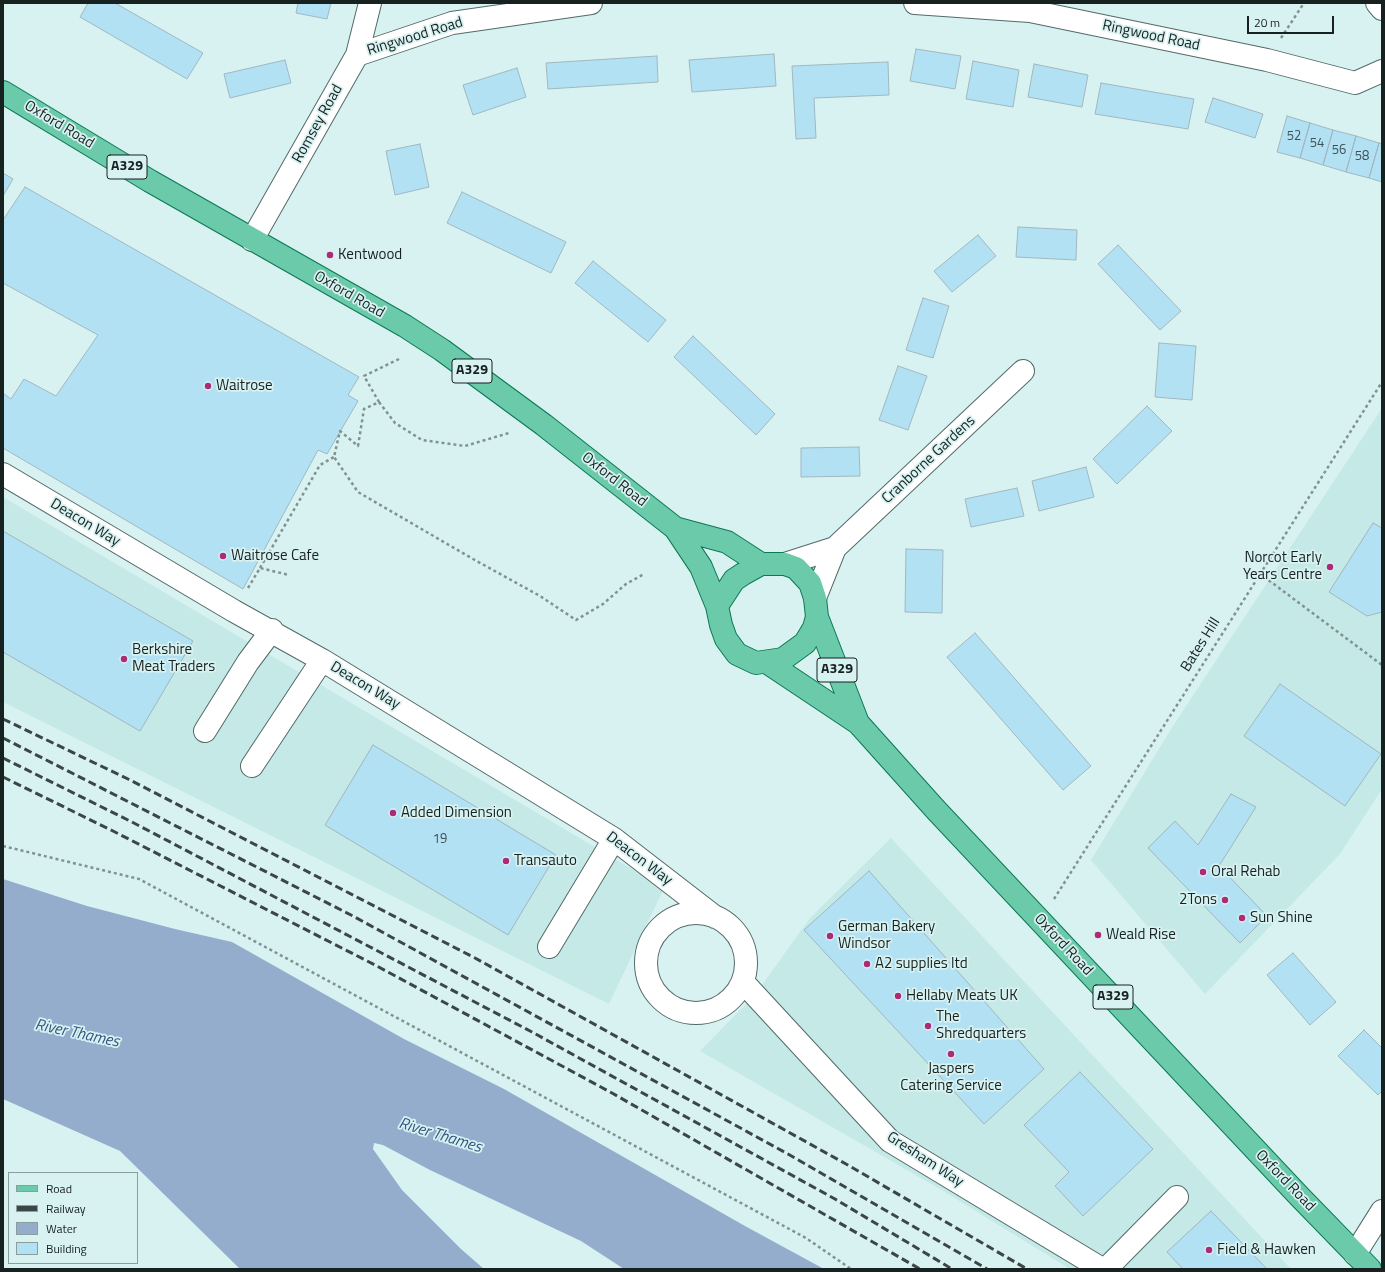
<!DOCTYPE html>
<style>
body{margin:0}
#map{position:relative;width:1385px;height:1272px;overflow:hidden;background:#d8f2f1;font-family:"Titillium Web",sans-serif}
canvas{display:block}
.frame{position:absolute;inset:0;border:4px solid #172120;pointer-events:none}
.legend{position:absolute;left:8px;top:1172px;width:130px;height:92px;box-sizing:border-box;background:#d8f2f1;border:1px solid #8b9e9d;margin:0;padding:5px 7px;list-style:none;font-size:12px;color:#172120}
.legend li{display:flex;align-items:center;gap:8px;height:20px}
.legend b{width:20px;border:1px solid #8b9e9d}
.scale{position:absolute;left:1247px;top:16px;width:87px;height:18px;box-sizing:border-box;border:2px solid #172120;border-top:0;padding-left:5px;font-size:12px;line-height:14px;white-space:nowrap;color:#172120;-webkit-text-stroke:3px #d8f2f1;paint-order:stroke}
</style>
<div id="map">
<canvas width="1385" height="1272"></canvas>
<div class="frame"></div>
<ul class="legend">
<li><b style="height:5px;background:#6acaa9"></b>Road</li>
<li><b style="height:5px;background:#3a4746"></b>Railway</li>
<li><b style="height:11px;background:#94adcd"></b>Water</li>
<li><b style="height:11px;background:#b2e1f3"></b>Building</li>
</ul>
<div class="scale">20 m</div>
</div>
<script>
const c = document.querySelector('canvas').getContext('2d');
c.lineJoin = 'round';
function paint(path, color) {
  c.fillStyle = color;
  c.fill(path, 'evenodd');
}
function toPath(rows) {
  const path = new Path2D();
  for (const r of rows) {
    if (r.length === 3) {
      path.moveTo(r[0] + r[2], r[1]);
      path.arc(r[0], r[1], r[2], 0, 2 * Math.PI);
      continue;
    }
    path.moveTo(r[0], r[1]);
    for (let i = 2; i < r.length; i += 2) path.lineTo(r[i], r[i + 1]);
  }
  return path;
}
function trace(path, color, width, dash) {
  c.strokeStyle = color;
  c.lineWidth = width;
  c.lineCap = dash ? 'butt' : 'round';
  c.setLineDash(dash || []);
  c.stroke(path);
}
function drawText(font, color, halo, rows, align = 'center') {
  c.font = font + ' "Titillium Web",sans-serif';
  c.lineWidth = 3.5;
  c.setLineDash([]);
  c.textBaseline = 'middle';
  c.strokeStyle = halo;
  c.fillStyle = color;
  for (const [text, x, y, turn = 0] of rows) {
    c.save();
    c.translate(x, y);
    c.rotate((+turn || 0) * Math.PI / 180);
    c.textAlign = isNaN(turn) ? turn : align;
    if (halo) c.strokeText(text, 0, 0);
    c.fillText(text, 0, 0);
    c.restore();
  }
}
const built = toPath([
 [1382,408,1382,789,1340,854,1205,994,1091,860,1173,726],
 [3,497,664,888,609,1004,3,702],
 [891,838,1291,1269,1070,1269,940,1189,700,1051,754,996,810,918]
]);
const water = toPath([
 [3,879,87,906,175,929,232,942,404,1039,504,1089,745,1226,824,1269,624,1269,581,1241,430,1170,383,1145,374,1143,373,1149,402,1190,461,1249,484,1269,240,1269,120,1151,3,1099]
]);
const building = toPath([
 [88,3,115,3,203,53,187,79,80,17,88,3],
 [298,3,331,3,327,19,296,13,298,3],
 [916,49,961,56,955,89,910,81,916,49],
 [774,54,776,86,692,92,689,60,774,54],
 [657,56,658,82,548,89,546,63,657,56],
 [285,60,291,83,230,98,224,74,285,60],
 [973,61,1019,70,1013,107,966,99,973,61],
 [888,62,889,95,814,98,816,138,796,139,792,66,888,62],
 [1034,64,1088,75,1082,107,1028,97,1034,64],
 [517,68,526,97,473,115,463,85,517,68],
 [1101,83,1194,99,1188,129,1095,114,1101,83],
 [1213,98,1263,114,1255,138,1205,122,1213,98],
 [1287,116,1310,123,1300,158,1277,152,1287,116],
 [1310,123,1333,130,1323,165,1300,158,1310,123],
 [1333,130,1356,136,1346,172,1323,165,1333,130],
 [1356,136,1379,143,1369,178,1346,172,1356,136],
 [1379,143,1382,144,1382,182,1369,178,1379,143],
 [420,144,429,187,395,195,386,151,420,144],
 [3,173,13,179,3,196,3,173],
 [25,187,359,377,348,395,358,401,327,454,318,450,243,589,3,448,3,393,11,399,24,379,56,396,98,335,3,283,3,220,25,187],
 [462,192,566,242,551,273,447,223,462,192],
 [1018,227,1077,230,1076,260,1016,257,1018,227],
 [978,235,996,256,952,292,934,271,978,235],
 [1118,245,1181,311,1160,330,1098,264,1118,245],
 [593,261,666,320,648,342,575,283,593,261],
 [923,298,949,306,933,358,906,350,923,298],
 [693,336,775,414,756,435,674,357,693,336],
 [1159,343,1196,346,1192,400,1155,397,1159,343],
 [898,366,927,376,908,430,879,420,898,366],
 [1147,406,1172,431,1117,484,1093,459,1147,406],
 [859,447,860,476,801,477,801,448,859,447],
 [1086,467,1094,497,1039,511,1032,481,1086,467],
 [1017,488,1024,516,971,527,965,499,1017,488],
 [1373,523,1382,528,1382,612,1367,616,1329,592,1373,523],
 [3,531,193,641,140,731,3,652,3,531],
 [906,549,943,550,942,613,905,612,906,549],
 [975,633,1091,766,1063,790,947,657,975,633],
 [1280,684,1381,754,1345,806,1244,736,1280,684],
 [373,745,556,855,508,935,325,825,373,745],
 [1231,794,1256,807,1219,866,1267,916,1240,943,1148,848,1175,821,1198,845,1231,794],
 [869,871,1044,1069,984,1124,804,930,869,871],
 [1293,953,1336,1002,1310,1025,1267,975,1293,953],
 [1364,1030,1382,1048,1382,1091,1378,1095,1338,1056,1364,1030],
 [1080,1072,1153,1149,1083,1216,1055,1186,1069,1172,1024,1125,1080,1072],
 [1211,1211,1267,1269,1183,1269,1167,1252,1211,1211]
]);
const path = toPath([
 [1281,38,1304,3],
 [399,359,364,376,379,402,364,409,358,446,340,431,334,457,358,492,473,559,540,596,576,620,603,604,626,584,644,574],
 [379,402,395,423,422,440,465,446,509,433],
 [260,568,320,465,334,457],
 [1259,573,1382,665],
 [248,588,260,568,289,575],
 [3,846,139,879,806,1238,851,1269],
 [1054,899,1382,382]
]);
const minor = toPath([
 [915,3,1030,11,1267,60,1355,83,1382,71],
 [1377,3,1382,9],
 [357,55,452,23,591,3],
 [252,240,357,55,370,3],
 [3,474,234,611,322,660,614,839,715,917],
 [785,564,835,548,1023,371],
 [815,598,835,548],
 [205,731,248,662,272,630],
 [252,766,322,660],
 [696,963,50],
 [549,947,614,839],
 [743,982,890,1141,1102,1269],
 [1355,1254,1382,1211],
 [1106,1269,1177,1197]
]);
const major = toPath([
 [3,92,150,181,405,326,442,350,544,425,675,528,701,567,717,606,721,625,726,639,737,654,756,663,783,659,805,643,814,628,817,617,815,598,810,583,796,568,785,564,761,564,743,574,734,580,717,606],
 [675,528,727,542,761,564],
 [817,617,858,723],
 [768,663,858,723,936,810,1299,1196,1370,1269]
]);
const rail = toPath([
 [3,719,128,779,475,958,846,1164,1027,1269],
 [3,738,351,915,788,1154,987,1269],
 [3,758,132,822,532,1032,835,1199,952,1269],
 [3,777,113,831,375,965,612,1093,920,1269]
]);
const markers = [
 [330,255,4,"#ac2b77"],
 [208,386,4,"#ac2b77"],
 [223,556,4,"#ac2b77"],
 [1330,567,4,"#ac2b77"],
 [124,659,4,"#ac2b77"],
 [393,813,4,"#ac2b77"],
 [506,861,4,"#ac2b77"],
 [1203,872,4,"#ac2b77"],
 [1225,900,4,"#ac2b77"],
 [1242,918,4,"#ac2b77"],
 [1098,935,4,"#ac2b77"],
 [830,936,4,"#ac2b77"],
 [867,964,4,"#ac2b77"],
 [898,996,4,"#ac2b77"],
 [928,1026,4,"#ac2b77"],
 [951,1054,4,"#ac2b77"],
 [1209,1250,4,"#ac2b77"]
];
const numberNames = [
 ["52",1294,137],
 ["54",1317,144],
 ["56",1339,151],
 ["58",1362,157],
 ["19",440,840]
];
const shields = [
 [127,167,40],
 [472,371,40],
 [837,670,40],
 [1113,997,40]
];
const shieldNames = [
 ["A329",127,167],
 ["A329",472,371],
 ["A329",837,670],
 ["A329",1113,997]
];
const streetNames = [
 ["Ringwood Road",1151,36,12],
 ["Ringwood Road",415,37,-17],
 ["Romsey Road",318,124,-61],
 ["Oxford Road",59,125,31],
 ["Oxford Road",349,295,30],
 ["Cranborne Gardens",929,460,-43],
 ["Oxford Road",614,480,38],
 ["Deacon Way",85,523,31],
 ["Bates Hill",1201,645,-58],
 ["Deacon Way",365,686,31],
 ["Deacon Way",639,859,37],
 ["Oxford Road",1063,945,47],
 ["Gresham Way",925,1160,33],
 ["Oxford Road",1285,1181,46]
];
const poiNames = [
 ["Kentwood",338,255],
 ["Waitrose",216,386],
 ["Waitrose Cafe",231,556],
 ["Norcot Early",1322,558,"right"],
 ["Years Centre",1322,575,"right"],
 ["Berkshire",132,650],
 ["Meat Traders",132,667],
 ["Added Dimension",401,813],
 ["Transauto",514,861],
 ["Oral Rehab",1211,872],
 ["2Tons",1217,900,"right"],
 ["Sun Shine",1250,918],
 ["German Bakery",838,927],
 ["Windsor",838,944],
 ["Weald Rise",1106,935],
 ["A2 supplies ltd",875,964],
 ["Hellaby Meats UK",906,996],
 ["The",936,1017],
 ["Shredquarters",936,1034],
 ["Jaspers",951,1069,"center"],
 ["Catering Service",951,1086,"center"],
 ["Field & Hawken",1217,1250]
];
const waterNames = [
 ["River Thames",77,1034,12],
 ["River Thames",440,1136,17]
];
paint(built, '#c5e9e7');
paint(water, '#94adcd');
paint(building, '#b2e1f3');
trace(building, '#a1b7c0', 1);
trace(minor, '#536a69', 24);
trace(major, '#0c7854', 24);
trace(path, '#809392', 2.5, [3, 3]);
trace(minor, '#fff', 22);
trace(major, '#6acaa9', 22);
trace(rail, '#3a4746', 3, [8, 4]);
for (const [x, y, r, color] of markers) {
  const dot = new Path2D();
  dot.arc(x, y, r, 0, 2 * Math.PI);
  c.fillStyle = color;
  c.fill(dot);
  trace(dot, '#d8f2f1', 1.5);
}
drawText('13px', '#3e5155', null, numberNames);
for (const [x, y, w] of shields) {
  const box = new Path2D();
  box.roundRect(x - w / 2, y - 12, w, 24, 3);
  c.fillStyle = '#d8f2f1';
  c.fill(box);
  trace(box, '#172120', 1);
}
drawText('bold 14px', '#172120', null, shieldNames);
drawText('15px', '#172120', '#d8f2f1', streetNames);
drawText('15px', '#172120', '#d8f2f1', poiNames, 'left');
drawText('italic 16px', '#325581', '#d8f2f1', waterNames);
</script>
